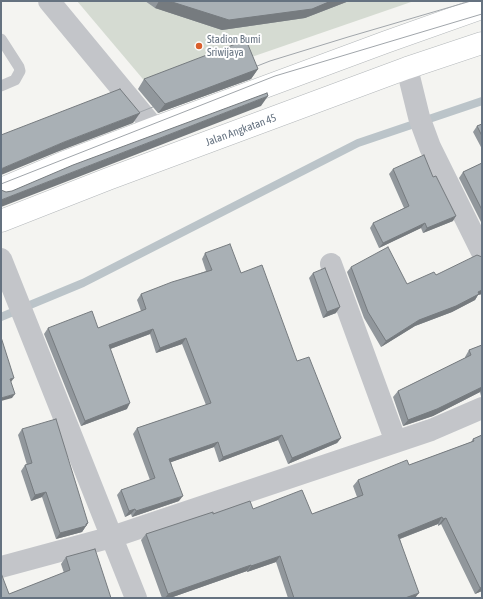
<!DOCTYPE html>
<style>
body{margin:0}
#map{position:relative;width:483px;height:599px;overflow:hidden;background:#f4f4f1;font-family:"Asap Condensed",sans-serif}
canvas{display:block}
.frame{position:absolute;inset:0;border:2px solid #657280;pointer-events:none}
</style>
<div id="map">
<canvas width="483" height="599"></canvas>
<div class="frame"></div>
</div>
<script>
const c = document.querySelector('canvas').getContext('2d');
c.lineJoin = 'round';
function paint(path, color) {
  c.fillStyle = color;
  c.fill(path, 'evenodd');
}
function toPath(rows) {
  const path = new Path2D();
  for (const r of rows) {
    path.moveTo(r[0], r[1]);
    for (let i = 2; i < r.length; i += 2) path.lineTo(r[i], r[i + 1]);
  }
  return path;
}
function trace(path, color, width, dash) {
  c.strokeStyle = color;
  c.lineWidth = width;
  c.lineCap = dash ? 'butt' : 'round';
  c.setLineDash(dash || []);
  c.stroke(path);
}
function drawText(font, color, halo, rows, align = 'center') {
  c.font = font + ' "Asap Condensed",sans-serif';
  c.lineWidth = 4;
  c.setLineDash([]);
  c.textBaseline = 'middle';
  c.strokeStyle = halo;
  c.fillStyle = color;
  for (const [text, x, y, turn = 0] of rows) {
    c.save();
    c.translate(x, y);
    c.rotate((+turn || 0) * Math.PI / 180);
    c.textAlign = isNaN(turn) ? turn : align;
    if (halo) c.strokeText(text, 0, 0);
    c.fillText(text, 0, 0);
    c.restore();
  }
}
const green = toPath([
 [77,1,414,1,153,91]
]);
const stream = toPath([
 [1,317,83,283,358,143,482,101]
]);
const service = toPath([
 [1,39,19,67,20,71,15,80,1,86]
]);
const minor = toPath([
 [49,1,154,128],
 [407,68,419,117,430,147,482,252],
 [1,259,136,598],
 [331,264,396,442],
 [1,567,112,537,431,430,482,408]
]);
const primary = toPath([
 [1,189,62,163,154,128,386,42,482,8],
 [1,221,108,179,407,68,482,43]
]);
const tram = toPath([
 [247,70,270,61,348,37,471,1],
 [130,116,163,103],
 [1,184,275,76,482,14]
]);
const wall = toPath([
 [145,1,349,1,305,18,222,30,155,8],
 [258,69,251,79,158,113,138,89,144,79],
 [482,124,482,149,473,132,477,126],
 [482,163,482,224,459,178,463,172],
 [393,169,453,221,423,233,421,228,379,248,370,228,373,223,404,208,389,174],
 [205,253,241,273,297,361,341,438,337,443,288,464,278,440,219,462,214,447,171,462,179,501,132,517,131,514,125,517,117,495,121,490,150,480,133,434,137,428,206,405,182,344,156,353,150,334,110,349,127,409,81,426,44,334,48,328,98,328,141,311,137,300,141,294,206,271,202,259],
 [482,257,482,294,478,295,475,300,452,312,415,326,381,347,364,318,347,272,351,267,407,284,436,275],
 [313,273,336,313,323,318,309,278],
 [482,345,482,396,481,396,480,392,433,416,403,426,393,397,398,391,465,358,465,357,469,350],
 [22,429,88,523,82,532,56,539,42,497,31,501,21,471,25,465,27,465,18,435],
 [482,435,482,591,475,594,441,524,438,526,438,524,400,539,415,598,288,598,276,562,247,572,247,571,170,598,162,598,141,540,146,534,213,514,253,509,312,514,357,497,353,486,358,480,409,465,471,442,473,439],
 [66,557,111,598,9,594,64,573,61,564]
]);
const shadedWall = toPath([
 [159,1,349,1,305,18,222,30,155,8],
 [258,69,251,79,158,113,165,104],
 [268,96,261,106,1,207,1,200],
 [140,113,133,123,57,152,1,175,1,169,3,168,64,142],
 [456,216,453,221,423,233,427,228],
 [425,223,421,228,379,248,383,243],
 [482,290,482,294,478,295,475,300,452,312,415,326,381,347,386,341,419,320],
 [340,307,336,313,323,318,327,312],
 [153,329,150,334,105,351,109,345],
 [186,338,182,344,156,353,160,348],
 [14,378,11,382,10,379],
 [482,387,482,389,480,392,433,416,403,426,408,420],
 [15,394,12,398,1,401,1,398],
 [130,403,127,409,81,426,85,421],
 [282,435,278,440,219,462,223,457],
 [341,438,337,443,288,464,292,458],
 [218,442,214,447,166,464,169,459],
 [46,492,42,497,31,501,35,495],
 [183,496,179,501,132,517,136,511],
 [135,509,131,514,125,517,129,511],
 [442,517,438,524,394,541,398,535],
 [446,518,441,524,438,526,443,519],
 [88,523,82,532,56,539,60,533],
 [280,556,276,562,247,572,251,566],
 [251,565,247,571,170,598,165,598,168,594],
 [482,587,482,591,475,594,480,588],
 [419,593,415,598,405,598]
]);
const building = toPath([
 [169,1,331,1,312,9,229,20,169,1],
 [246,40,258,69,165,104,144,79,246,40],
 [120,89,140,113,64,142,3,168,1,169,1,135,120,89],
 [267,93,268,96,1,200,1,190,6,192,12,191,73,165,267,93],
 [482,124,482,136,477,126,482,124],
 [424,155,433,177,436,176,456,216,427,228,425,223,383,243,373,223,409,206,393,169,424,155],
 [482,163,482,210,463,172,482,163],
 [230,244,241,273,262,265,297,361,309,357,341,438,292,458,282,435,223,457,218,442,169,459,183,496,136,511,135,509,129,511,121,490,155,478,137,428,211,403,186,338,160,348,153,329,109,345,130,403,85,421,48,328,92,311,98,328,146,309,141,294,172,282,212,270,205,253,230,244],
 [388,247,407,284,434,272,436,275,477,255,482,257,482,290,478,292,479,294,456,306,419,320,386,341,368,312,351,267,388,247],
 [325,268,340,307,327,312,313,273,325,268],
 [1,337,14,378,10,379,15,394,1,398,1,337],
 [482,345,482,387,437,409,408,420,398,391,471,355,469,350,482,345],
 [56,419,88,523,86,524,86,526,60,533,46,492,35,495,25,465,32,463,22,429,56,419],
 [482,435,482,587,480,588,446,518,443,519,442,517,398,535,419,593,405,598,294,598,280,556,251,566,251,565,168,594,146,534,213,512,213,514,250,501,253,509,302,490,312,514,363,495,358,480,407,460,409,465,474,441,473,439,482,435],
 [95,549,111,598,1,598,1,573,9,594,70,570,66,557,95,549]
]);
const markers = [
 [199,46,4,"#d95f2c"]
];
const poiNames = [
 ["Stadion Bumi",207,40],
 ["Sriwijaya",207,53]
];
const streetNames = [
 ["Jalan Angkatan 45",241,130,-20]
];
paint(green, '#d5dbd2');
trace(stream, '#bbc4c9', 8);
trace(primary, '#b3b7ba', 23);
trace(service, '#c3c5c9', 11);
trace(minor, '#c3c5c9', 22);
trace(primary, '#fff', 22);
trace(tram, '#a1a6ab', 1);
paint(wall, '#91979c');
paint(shadedWall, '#767b7f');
paint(building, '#a9b0b5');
trace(building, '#767b7f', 1);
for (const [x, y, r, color] of markers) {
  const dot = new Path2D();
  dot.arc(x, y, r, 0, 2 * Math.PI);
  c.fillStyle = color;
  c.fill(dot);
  trace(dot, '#fff', 1.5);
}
drawText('11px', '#657280', '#fff', poiNames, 'left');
drawText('11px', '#657280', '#fff', streetNames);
</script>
